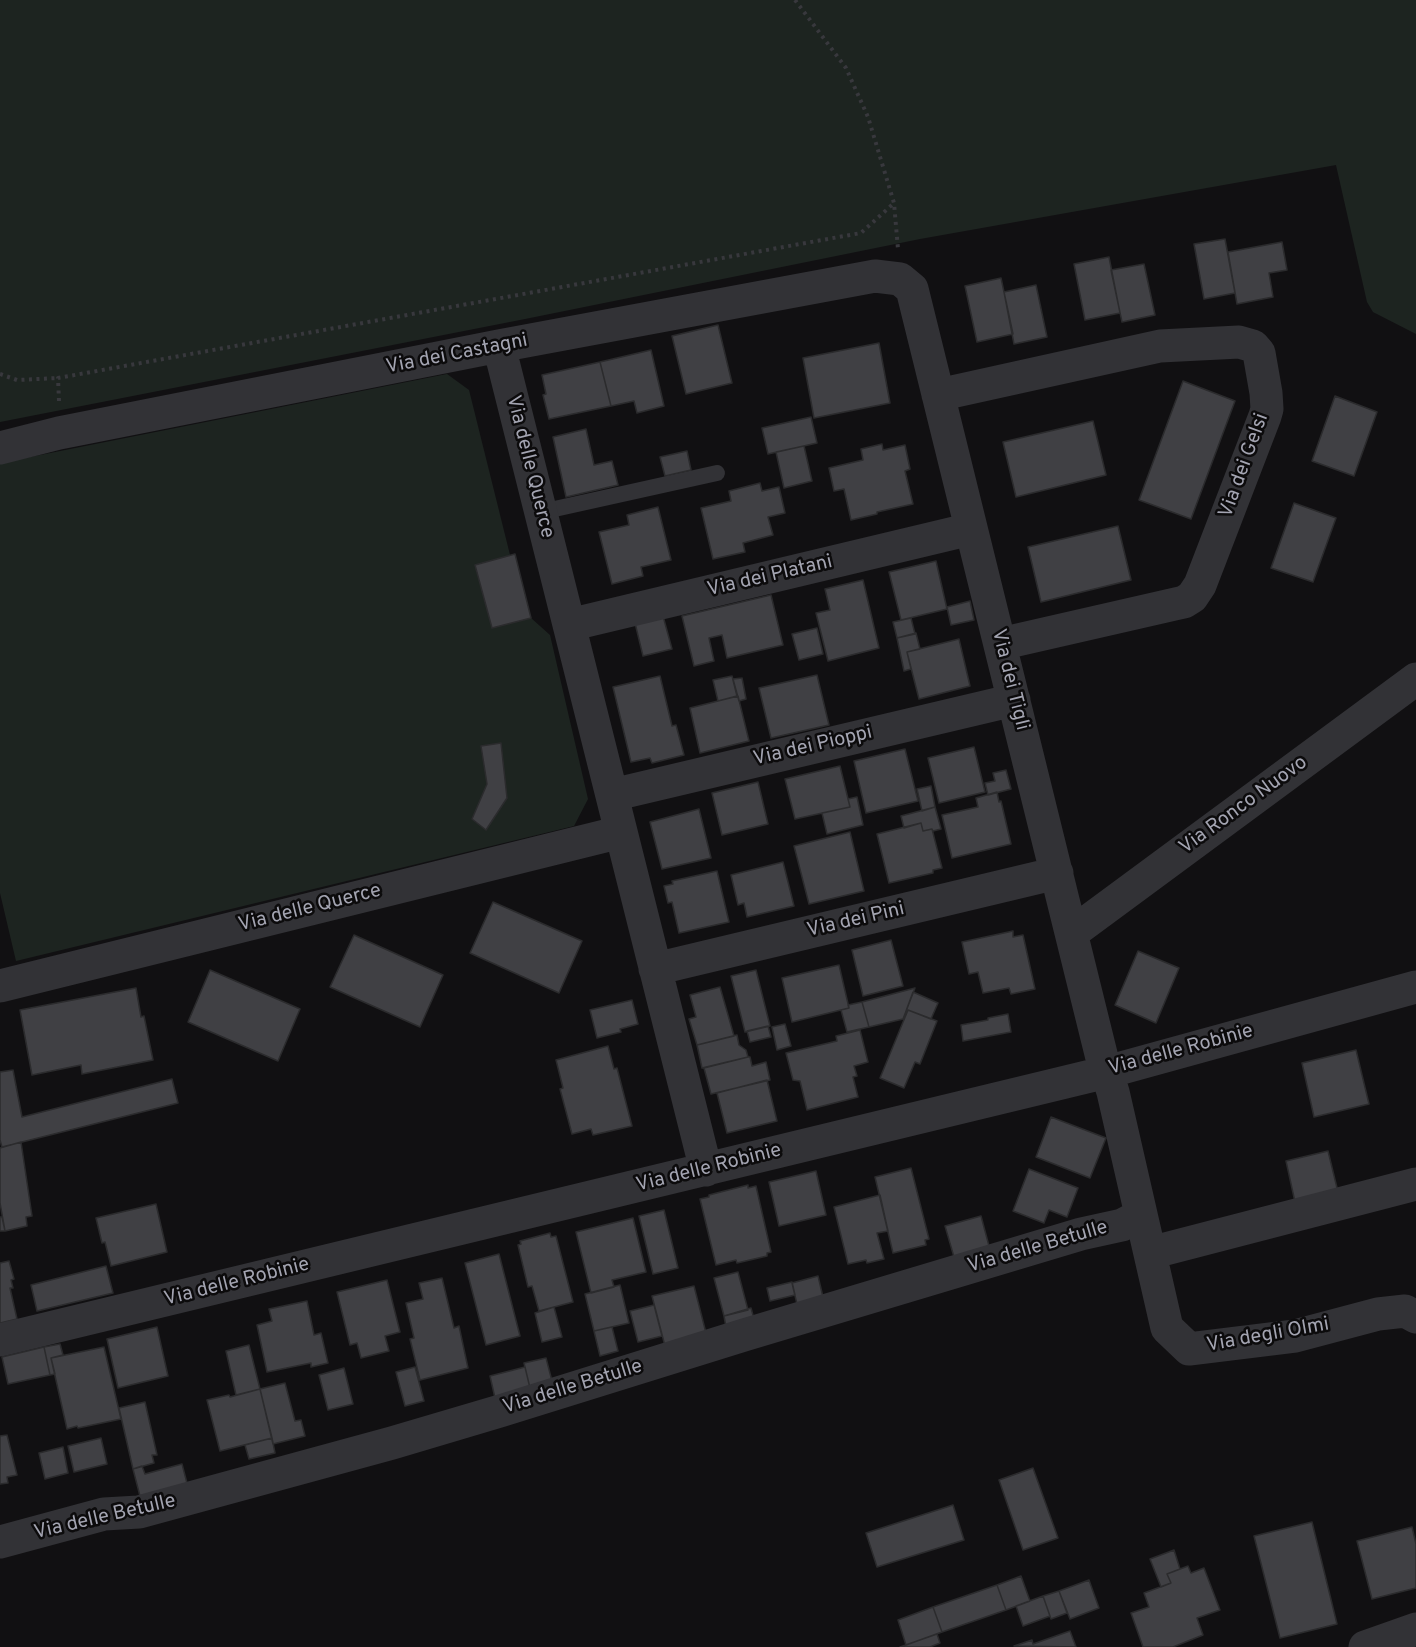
<!DOCTYPE html>
<style>
body{margin:0}
canvas{display:block;background:#111012}
</style>
<canvas width="1416" height="1647"></canvas>
<script>
const c = document.querySelector('canvas').getContext('2d');
c.lineJoin = 'round';
function paint(path, color) {
  c.fillStyle = color;
  c.fill(path, 'evenodd');
}
function toPath(rows) {
  const path = new Path2D();
  for (const r of rows) {
    path.moveTo(r[0], r[1]);
    for (let i = 2; i < r.length; i += 2) path.lineTo(r[i], r[i + 1]);
  }
  return path;
}
function trace(path, color, width, dash) {
  c.strokeStyle = color;
  c.lineWidth = width;
  c.lineCap = dash ? 'butt' : 'round';
  c.setLineDash(dash || []);
  c.stroke(path);
}
function drawText(font, color, halo, rows, align = 'center') {
  c.font = font + ' Overpass,sans-serif';
  c.lineWidth = 5;
  c.setLineDash([]);
  c.textBaseline = 'middle';
  c.strokeStyle = halo;
  c.fillStyle = color;
  for (const [text, x, y, turn = 0] of rows) {
    c.save();
    c.translate(x, y);
    c.rotate((+turn || 0) * Math.PI / 180);
    c.textAlign = isNaN(turn) ? turn : align;
    if (halo) c.strokeText(text, 0, 0);
    c.fillText(text, 0, 0);
    c.restore();
  }
}
const green = toPath([
 [0,0,1416,0,1416,334,1373,312,1367,302,1336,165,920,239,525,319,0,422],
 [447,374,469,390,510,555,515,554,531,618,550,635,588,799,574,826,16,961,0,893,0,463]
]);
const building = toPath([
 [1225,239,1235,293,1204,299,1194,244,1225,239],
 [1282,242,1287,270,1269,273,1273,297,1237,304,1228,252,1282,242],
 [1109,257,1120,313,1085,320,1074,264,1109,257],
 [1144,264,1155,315,1122,322,1111,270,1144,264],
 [1001,278,1013,334,977,342,965,286,1001,278],
 [1036,285,1047,337,1014,344,1004,292,1036,285],
 [718,325,732,383,686,394,672,336,718,325],
 [879,343,890,403,814,418,803,358,879,343],
 [651,350,664,406,637,413,634,401,611,406,600,362,651,350],
 [600,362,611,406,549,419,543,395,546,394,542,375,600,362],
 [1183,381,1235,401,1191,519,1139,500,1183,381],
 [1335,396,1377,412,1354,476,1312,461,1335,396],
 [811,417,817,443,768,454,762,428,811,417],
 [1093,421,1106,475,1016,497,1003,442,1093,421],
 [586,429,594,465,612,461,618,485,566,497,553,437,586,429],
 [882,444,883,450,905,445,910,469,905,471,913,504,877,512,877,514,851,520,844,489,834,491,829,468,863,460,861,449,882,444],
 [804,446,812,481,784,488,776,452,804,446],
 [687,451,691,470,665,476,660,457,687,451],
 [760,483,762,491,779,487,785,513,768,517,773,535,743,543,745,552,713,559,701,508,731,501,729,491,760,483],
 [1294,503,1336,518,1313,582,1271,568,1294,503],
 [658,507,671,560,641,567,643,576,612,584,599,532,629,525,627,515,658,507],
 [1118,526,1131,580,1041,602,1028,547,1118,526],
 [515,554,531,618,492,628,475,565,515,554],
 [936,561,947,609,901,620,889,572,936,561],
 [863,580,879,648,828,661,816,613,830,610,825,589,863,580],
 [771,595,783,645,727,658,722,635,709,638,714,661,694,666,682,616,771,595],
 [970,601,974,620,951,625,947,607,970,601],
 [663,616,672,649,643,656,635,623,663,616],
 [911,618,915,634,897,638,893,622,911,618],
 [817,628,823,654,799,660,792,634,817,628],
 [916,633,920,649,907,652,911,669,904,671,897,638,916,633],
 [959,639,970,686,919,699,907,652,959,639],
 [817,675,829,725,771,738,759,688,817,675],
 [660,676,672,726,676,725,684,755,652,763,650,758,631,762,613,687,660,676],
 [732,676,737,696,718,701,713,680,732,676],
 [742,678,746,699,739,701,733,679,742,678],
 [738,696,749,741,700,753,690,708,738,696],
 [501,743,507,798,486,830,472,819,487,784,481,746,501,743],
 [974,747,985,792,939,803,928,758,974,747],
 [905,749,918,801,866,813,854,761,905,749],
 [840,766,850,807,795,819,785,779,840,766],
 [1006,770,1011,789,988,795,985,783,995,781,993,773,1006,770],
 [758,782,768,824,722,835,712,793,758,782],
 [931,786,935,807,922,811,917,789,931,786],
 [997,792,999,802,1001,801,1011,844,952,858,942,815,978,807,976,798,997,792],
 [857,797,863,825,827,834,822,813,850,807,848,799,857,797],
 [935,807,941,829,933,831,932,829,923,831,921,823,904,828,901,816,935,807],
 [699,809,711,858,662,869,650,822,699,809],
 [921,823,923,831,932,829,942,868,933,870,933,873,889,883,877,834,921,823],
 [850,832,864,891,809,904,794,846,850,832],
 [783,862,794,906,747,917,744,903,738,905,731,875,783,862],
 [717,871,729,922,679,933,672,902,668,903,664,886,673,884,672,881,717,871],
 [493,902,582,941,559,993,470,953,493,902],
 [1013,931,1013,937,1023,935,1035,989,1011,994,1009,988,983,993,978,972,969,974,962,942,1013,931],
 [354,935,443,975,420,1027,330,987,354,935],
 [891,940,903,986,863,996,852,950,891,940],
 [1138,951,1179,968,1156,1023,1115,1005,1138,951],
 [839,965,849,1008,792,1022,782,978,839,965],
 [210,970,300,1009,278,1061,188,1022,210,970],
 [756,970,770,1026,745,1032,731,976,756,970],
 [720,987,734,1036,697,1045,689,1019,696,1017,690,995,720,987],
 [136,988,141,1017,144,1016,153,1060,82,1074,81,1065,32,1075,20,1010,136,988],
 [915,988,903,1019,869,1027,862,1002,915,988],
 [913,992,938,1003,931,1019,908,1010,907,1012,906,1011,913,992],
 [632,1000,638,1024,620,1029,621,1032,597,1038,590,1010,632,1000],
 [862,1002,869,1027,847,1032,841,1010,849,1008,848,1005,862,1002],
 [908,1010,937,1021,920,1064,915,1062,904,1088,880,1078,908,1010],
 [1008,1014,1011,1032,963,1041,961,1025,988,1020,988,1018,1008,1014],
 [785,1024,791,1046,777,1050,772,1027,785,1024],
 [768,1026,771,1037,750,1042,747,1031,768,1026],
 [860,1030,868,1062,854,1066,857,1076,853,1077,858,1097,807,1110,800,1081,793,1080,786,1053,837,1041,836,1036,860,1030],
 [737,1035,739,1045,746,1050,748,1057,702,1068,697,1045,737,1035],
 [608,1046,614,1069,617,1068,632,1126,593,1135,591,1129,572,1134,560,1089,563,1088,556,1060,608,1046],
 [1356,1050,1369,1104,1314,1117,1302,1063,1356,1050],
 [748,1057,750,1057,752,1066,766,1062,770,1080,711,1094,704,1068,748,1057],
 [13,1070,22,1117,172,1079,178,1103,2,1147,0,1140,0,1072,13,1070],
 [767,1080,777,1121,727,1133,717,1093,767,1080],
 [1051,1117,1106,1138,1090,1178,1036,1157,1051,1117],
 [21,1142,32,1216,26,1217,27,1226,5,1231,0,1203,0,1148,21,1142],
 [1328,1151,1338,1192,1295,1202,1286,1161,1328,1151],
 [911,1168,929,1239,925,1240,926,1245,893,1253,875,1177,911,1168],
 [1029,1169,1078,1188,1067,1217,1049,1210,1044,1223,1013,1211,1029,1169],
 [816,1171,826,1215,779,1226,769,1182,816,1171],
 [748,1185,748,1188,756,1186,771,1252,767,1253,767,1256,737,1263,736,1260,716,1265,700,1199,709,1197,709,1195,748,1185],
 [880,1195,888,1231,877,1233,884,1259,867,1263,866,1260,848,1264,834,1207,880,1195],
 [156,1204,167,1252,111,1266,105,1242,102,1243,96,1218,156,1204],
 [664,1210,678,1268,653,1274,639,1216,664,1210],
 [981,1216,989,1246,954,1257,945,1226,981,1216],
 [0,1217,2,1217,5,1231,0,1231,0,1217],
 [633,1218,646,1272,612,1280,614,1287,591,1293,576,1232,633,1218],
 [550,1233,551,1237,556,1236,573,1302,539,1311,532,1286,528,1287,518,1245,521,1244,520,1241,550,1233],
 [499,1254,520,1336,486,1345,465,1263,499,1254],
 [9,1261,14,1279,11,1280,13,1288,10,1288,17,1319,0,1323,0,1263,9,1261],
 [106,1266,113,1293,37,1311,31,1285,106,1266],
 [738,1272,748,1310,724,1316,714,1278,738,1272],
 [818,1276,823,1297,797,1304,792,1283,818,1276],
 [442,1278,454,1328,459,1326,468,1368,420,1380,410,1339,414,1338,406,1303,423,1299,419,1283,442,1278],
 [387,1280,400,1332,385,1336,389,1351,361,1358,357,1343,350,1345,337,1292,387,1280],
 [792,1282,795,1295,770,1301,767,1288,792,1282],
 [620,1285,629,1323,594,1331,585,1294,620,1285],
 [694,1286,706,1333,665,1346,652,1296,694,1286],
 [307,1301,314,1335,321,1333,328,1363,311,1367,311,1363,267,1372,257,1325,272,1321,269,1309,307,1301],
 [654,1305,662,1336,638,1342,630,1311,654,1305],
 [554,1307,562,1337,542,1342,535,1313,554,1307],
 [751,1308,754,1319,726,1327,724,1316,751,1308],
 [157,1327,168,1376,118,1388,107,1339,157,1327],
 [612,1327,618,1351,600,1356,594,1331,612,1327],
 [60,1344,63,1355,51,1358,55,1374,50,1375,44,1347,60,1344],
 [249,1345,260,1389,236,1395,226,1351,249,1345],
 [44,1347,50,1375,8,1384,2,1357,44,1347],
 [104,1347,121,1419,78,1428,77,1426,67,1429,51,1358,104,1347],
 [546,1358,552,1381,530,1388,524,1363,546,1358],
 [415,1367,424,1401,405,1406,396,1372,415,1367],
 [525,1367,530,1388,495,1398,490,1376,525,1367],
 [344,1368,353,1404,328,1410,319,1375,344,1368],
 [285,1383,295,1421,301,1420,305,1436,273,1444,260,1389,285,1383],
 [260,1389,272,1438,220,1451,207,1400,229,1395,230,1397,260,1389],
 [145,1402,157,1455,152,1455,154,1463,133,1469,119,1408,145,1402],
 [7,1435,17,1475,7,1477,8,1483,0,1484,0,1436,7,1435],
 [101,1438,107,1464,74,1472,68,1446,101,1438],
 [272,1438,275,1453,249,1459,245,1445,272,1438],
 [63,1447,68,1473,45,1479,39,1453,63,1447],
 [182,1464,188,1487,141,1500,133,1469,142,1466,145,1474,182,1464],
 [1033,1468,1058,1538,1023,1550,999,1480,1033,1468],
 [953,1505,964,1540,877,1567,866,1533,953,1505],
 [1312,1522,1337,1624,1280,1638,1254,1536,1312,1522],
 [1412,1527,1416,1544,1416,1588,1372,1599,1357,1541,1412,1527],
 [1174,1550,1180,1569,1167,1574,1171,1583,1161,1587,1150,1559,1174,1550],
 [1188,1566,1191,1573,1204,1568,1220,1610,1197,1618,1203,1635,1173,1647,1143,1647,1131,1613,1149,1607,1144,1593,1171,1583,1167,1574,1188,1566],
 [1021,1576,1030,1601,1006,1610,997,1585,1021,1576],
 [1089,1580,1099,1608,1070,1619,1059,1591,1089,1580],
 [997,1585,1006,1610,942,1632,933,1607,997,1585],
 [1059,1591,1067,1613,1051,1619,1043,1596,1059,1591],
 [1043,1596,1050,1616,1023,1626,1016,1606,1043,1596],
 [933,1607,942,1632,906,1645,898,1620,933,1607],
 [1070,1631,1076,1647,1014,1646,1032,1640,1033,1644,1070,1631],
 [937,1634,940,1643,930,1647,900,1647,937,1634]
]);
const path = toPath([
 [795,0,846,68,868,117,894,203,898,249],
 [0,374,17,380,58,378],
 [59,401,58,378,861,233,894,203]
]);
const lane = toPath([
 [541,512,717,473]
]);
const street = toPath([
 [499,346,706,1170],
 [938,395,1160,346,1239,342,1253,346,1259,353,1266,393,1267,409,1265,416,1200,585,1192,597,1184,602,1175,604,1000,644],
 [0,448,59,433,499,346,875,276,900,279,912,289,1102,1058,1113,1092,1167,1328,1189,1349,1295,1336,1378,1314,1405,1311,1416,1317],
 [569,625,971,529],
 [612,795,1014,700],
 [1072,933,1416,679],
 [655,969,1057,873],
 [0,986,621,832],
 [1150,1253,1416,1184],
 [0,1340,1107,1072,1416,987],
 [0,1542,104,1514,139,1512,392,1443,500,1411,744,1335,1081,1234,1122,1225,1141,1215],
 [1365,1647,1416,1629]
]);
const streetNames = [
 ["Via dei Castagni",457,355,-11],
 ["Via dei Gelsi",1245,466,-70],
 ["Via delle Querce",529,467,76],
 ["Via dei Platani",770,577,-13],
 ["Via dei Tigli",1009,680,76],
 ["Via dei Pioppi",813,747,-13],
 ["Via Ronco Nuovo",1244,806,-36],
 ["Via delle Querce",310,909,-14],
 ["Via dei Pini",856,921,-13],
 ["Via delle Robinie",1181,1051,-15],
 ["Via delle Robinie",709,1169,-14],
 ["Via delle Betulle",1038,1248,-16],
 ["Via delle Robinie",237,1283,-14],
 ["Via degli Olmi",1268,1336,-10],
 ["Via delle Betulle",573,1388,-17],
 ["Via delle Betulle",105,1518,-13]
];
paint(green, '#1d2420');
paint(building, '#404044');
trace(building, '#2b2b2d', 1.5);
trace(path, '#38383d', 4, [3, 4.5]);
trace(lane, '#323236', 16);
trace(street, '#323236', 33);
drawText('20px', '#a3a4b1', '#0c0b0c', streetNames);
</script>
